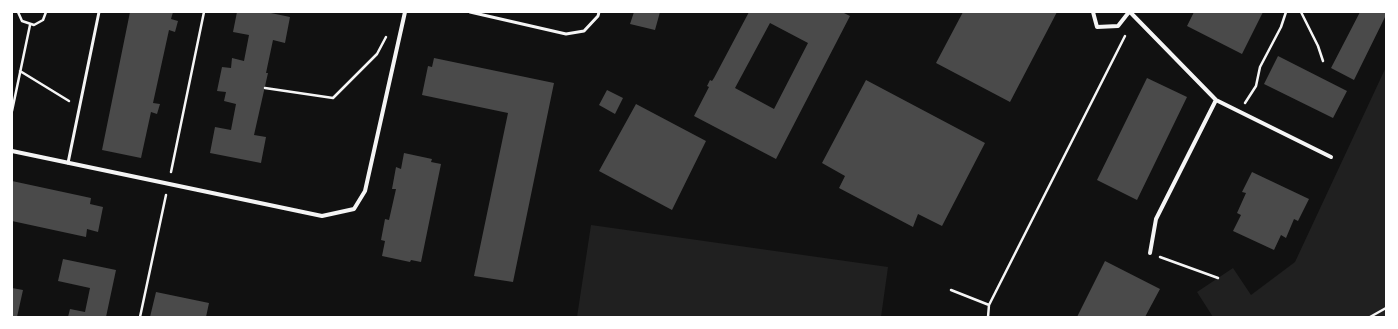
<!DOCTYPE html>
<style>
body{margin:0}
#map{position:relative;width:1398px;height:329px;overflow:hidden;background:#111;font-family:Rubik,sans-serif}
canvas{display:block}
.frame{position:absolute;inset:0;border:13px solid #fff;pointer-events:none}
</style>
<div id="map">
<canvas width="1398" height="329"></canvas>
<div class="frame"></div>
</div>
<script>
const c = document.querySelector('canvas').getContext('2d');
c.lineJoin = 'round';
function paint(path, color) {
  c.fillStyle = color;
  c.fill(path, 'evenodd');
}
function toPath(rows) {
  const path = new Path2D();
  for (const r of rows) {
    path.moveTo(r[0], r[1]);
    for (let i = 2; i < r.length; i += 2) path.lineTo(r[i], r[i + 1]);
  }
  return path;
}
function trace(path, color, width, dash) {
  c.strokeStyle = color;
  c.lineWidth = width;
  c.lineCap = dash ? 'butt' : 'round';
  c.setLineDash(dash || []);
  c.stroke(path);
}
const green = toPath([
 [1386,67,1386,317,1213,317,1197,292,1233,268,1251,295,1295,262],
 [591,225,888,267,881,317,577,317]
]);
const building = toPath([
 [130,12,173,12,171,19,178,21,175,32,169,30,153,103,160,104,157,114,151,112,141,158,102,150],
 [237,12,266,12,290,17,285,43,273,40,266,73,268,73,254,135,266,137,261,163,210,153,215,127,231,130,236,104,224,101,226,92,217,91,222,67,231,68,232,58,244,61,249,35,233,32],
 [634,12,660,12,655,30,630,24],
 [749,12,842,12,850,16,776,159,694,116,709,87,707,86,710,80,712,81,714,78],
 [770,23,808,43,774,109,735,88],
 [963,12,1057,12,1010,102,936,63],
 [1194,12,1263,12,1242,54,1187,26],
 [1360,12,1386,12,1386,15,1354,80,1331,68],
 [1278,56,1347,91,1333,118,1264,84],
 [434,58,554,83,513,282,474,276,508,113,422,95,428,66,432,67],
 [1147,78,1187,97,1137,200,1097,180],
 [866,80,985,143,942,226,918,214,913,227,839,188,845,176,822,163],
 [607,90,623,98,615,114,599,105],
 [636,104,706,141,672,210,599,171],
 [404,153,432,159,431,162,441,164,421,262,411,260,410,262,382,256,385,241,381,240,385,219,389,220,396,189,392,189,396,167,401,169],
 [1252,172,1309,199,1298,221,1294,219,1286,238,1281,235,1274,250,1233,231,1241,215,1237,213,1246,193,1242,192],
 [12,181,91,198,90,204,103,207,98,232,87,229,86,237,12,221],
 [63,259,116,270,106,317,68,317,70,309,85,312,90,288,58,281],
 [1105,261,1160,289,1145,317,1077,317],
 [12,288,23,290,17,317,12,317],
 [156,292,209,303,206,317,150,317]
]);
const path = toPath([
 [18,12,22,21,34,25,43,20,46,12],
 [1301,12,1318,46,1323,61],
 [20,71,69,101],
 [265,88,333,98,377,54,386,37],
 [1245,103,1256,86,1260,67,1281,27,1286,12],
 [12,111,30,25],
 [171,172,204,12],
 [1160,257,1218,278],
 [951,290,989,305],
 [140,317,166,195],
 [988,317,989,305,1125,36],
 [1370,317,1386,308]
]);
const service = toPath([
 [470,12,566,34,584,31,598,16,599,12],
 [68,163,99,12]
]);
const minor = toPath([
 [1093,12,1097,27,1118,26,1129,12],
 [1130,12,1216,100,1331,157],
 [12,151,322,216,354,209,365,191,405,12],
 [1150,253,1156,219,1216,100]
]);
paint(green, '#202020');
paint(building, '#4a4a4a');
trace(path, '#f5f5f5', 2.5);
trace(service, '#f5f5f5', 3);
trace(minor, '#f5f5f5', 4);
</script>
